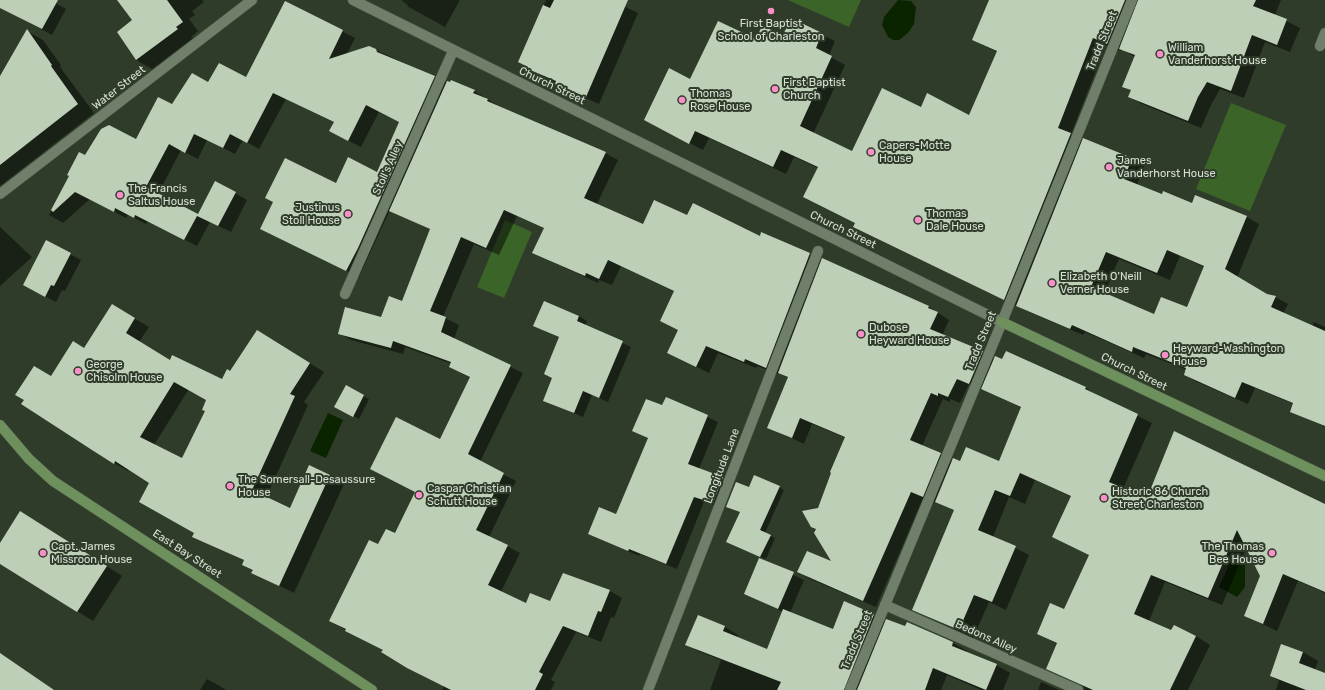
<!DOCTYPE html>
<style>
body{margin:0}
canvas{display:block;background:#2f3c29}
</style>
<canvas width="1325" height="690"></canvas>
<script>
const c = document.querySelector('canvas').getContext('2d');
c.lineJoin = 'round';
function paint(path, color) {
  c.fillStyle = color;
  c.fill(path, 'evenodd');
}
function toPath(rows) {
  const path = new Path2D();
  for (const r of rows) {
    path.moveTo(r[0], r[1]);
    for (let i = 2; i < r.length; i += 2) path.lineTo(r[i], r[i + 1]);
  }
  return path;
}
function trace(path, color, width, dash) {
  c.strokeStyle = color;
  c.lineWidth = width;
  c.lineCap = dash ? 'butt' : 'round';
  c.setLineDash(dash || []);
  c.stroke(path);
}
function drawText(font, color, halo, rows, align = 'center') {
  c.font = font + ' Rubik,sans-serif';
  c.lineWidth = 4;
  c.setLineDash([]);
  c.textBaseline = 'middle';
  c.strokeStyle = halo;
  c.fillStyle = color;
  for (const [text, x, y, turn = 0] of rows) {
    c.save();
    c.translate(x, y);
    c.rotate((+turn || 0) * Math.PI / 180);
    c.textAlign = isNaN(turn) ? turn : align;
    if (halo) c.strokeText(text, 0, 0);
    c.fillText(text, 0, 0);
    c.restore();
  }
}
const green = toPath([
 [788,0,861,0,849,27],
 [1231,103,1286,125,1250,211,1196,189],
 [505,220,532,232,504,298,477,287]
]);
const water = toPath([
 [898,0,911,1,916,7,914,24,908,33,899,40,893,40,888,37,882,25,884,17],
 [328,413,343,420,326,458,310,451],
 [1234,554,1245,558,1245,587,1237,597,1219,587]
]);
const shadow = toPath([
 [0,0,50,0,66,9,52,35,0,7],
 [118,0,202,0,204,2,192,11,195,15,189,19,198,31,191,37,193,38,152,69,136,60,118,32,133,21],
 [403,0,460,0,445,27,407,6,408,5,402,1],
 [546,0,611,0,638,13,599,104,569,91,519,62],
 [995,0,1281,0,1275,15,1300,28,1290,52,1265,42,1244,98,1220,89,1211,105,1201,128,1142,104,1129,97,1132,91,1123,86,1135,57,1121,49,1121,51,1106,45,1071,134,1083,141,1084,139,1132,159,1144,166,1137,185,1192,204,1247,217,1259,224,1237,278,1267,294,1275,297,1288,304,1283,314,1312,326,1314,322,1325,327,1325,427,1291,411,1294,404,1255,388,1248,404,1197,382,1185,375,1187,370,1146,354,1144,358,1085,332,1083,335,1029,312,867,234,854,227,856,223,804,197,818,168,794,157,786,174,709,138,703,150,658,127,691,80,756,41,783,37,791,20,835,41,829,56,845,65,813,134,852,152,922,108,970,116,997,52,973,40],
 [1180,256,1204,267,1187,309,1154,316,1104,294,1119,259,1170,280],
 [285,2,355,38,347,54,376,50,447,83,474,91,500,107,605,153,618,160,597,204,644,226,688,216,760,237,762,234,929,307,949,320,942,336,995,359,1003,361,1006,352,1086,388,1099,397,1152,423,1123,489,1147,499,1325,505,1325,593,1298,581,1277,631,1245,616,1261,576,1247,547,1222,605,1165,582,1149,621,1172,631,1196,636,1210,645,1188,690,1085,690,1084,686,1047,668,1057,644,1038,634,1065,611,1090,555,1054,537,1072,497,1035,480,1025,504,1009,497,993,537,1029,555,1006,610,989,602,973,638,913,609,955,511,935,501,935,503,923,498,876,607,810,579,798,572,833,564,819,509,846,438,812,424,804,444,768,427,788,378,779,373,778,374,757,366,756,368,718,353,709,373,668,353,679,330,661,321,675,292,621,266,612,285,599,280,598,283,546,259,533,252,544,228,517,216,499,255,474,244,443,317,459,325,454,339,523,373,480,462,516,481,489,537,520,553,501,592,527,605,551,603,610,591,622,598,614,618,611,617,601,642,576,632,551,680,555,682,551,690,442,690,444,686,421,675,384,650,359,638,331,621,379,546,396,535,471,378,463,374,452,364,405,347,403,354,351,340,339,333,382,318,403,302,431,230,390,210,359,277,274,235,336,184,378,173,400,122,379,112,361,147,343,138,335,123,286,99,259,149,243,140,235,154,207,140,198,159,181,150,158,194,198,215,235,193,247,200,231,232,210,222,197,246,148,221,146,224,128,215,126,218,90,199,63,223,49,215,70,176,86,157,136,141,172,105,209,83,246,79],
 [969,384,981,390,982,389,1022,408,999,462,953,461,922,446,943,399,950,402,950,399,960,403],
 [27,31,43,40,61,65,60,67,94,113,0,186,0,76],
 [0,227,32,257,0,286],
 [70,254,81,260,65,291,62,290,56,302,35,291],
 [127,314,149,327,139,342,170,361,223,380,271,339,324,372,304,402,308,405,266,498,291,509,329,476,344,484,294,593,253,573,254,570,245,561,194,536,195,533,150,483,130,469,128,471,114,463,51,377],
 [189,389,208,400,206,411,182,459,154,445],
 [579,316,587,321,585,326,631,347,608,402,592,395,583,417,544,400,553,378,560,338,534,326],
 [346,387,369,399,359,419,341,410],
 [666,398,718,422,699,469,733,484,724,508,704,502,677,569,640,554,639,556,589,534,616,516,649,439,634,431,663,407],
 [779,487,784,490,765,533,775,538,766,559,733,545,740,512,727,507,749,488],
 [36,521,122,576,93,621,0,563,0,544],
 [760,559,804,580,790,613,833,631,845,603,886,622,905,627,907,623,953,643,967,651,966,653,996,665,1010,673,1003,690,981,690,947,675,941,690,710,690,721,660,700,652,687,645,698,616,725,627,738,635,737,638,768,650,783,612,746,594],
 [1282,645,1303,652,1318,661,1315,670,1325,674,1325,690,1276,690,1279,681,1271,676],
 [207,679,218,685,226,690,200,690],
 [1041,682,1059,690,1038,690]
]);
const building = toPath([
 [0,0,58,0,42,29,0,8],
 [117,0,167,0,183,22,176,27,178,29,136,60,117,32,132,20],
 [554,0,628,0,586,97,555,84,556,81,528,69,528,67,518,62,543,5,550,8],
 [989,0,1125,0,1107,44,1093,38,1058,128,1071,133,1004,300,853,227,855,223,803,197,818,167,781,150,773,167,695,131,689,144,644,120,669,68,690,79,718,21,756,39,762,26,783,35,791,18,822,33,816,48,832,56,800,126,852,151,882,88,921,107,927,93,969,115,997,51,972,40],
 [1138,0,1256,0,1253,6,1287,19,1277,45,1252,35,1231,91,1207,82,1198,97,1188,121,1128,97,1131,90,1122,87,1135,55,1119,49],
 [285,1,343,30,329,59,369,46,376,49,377,52,435,76,358,248,346,271,260,229,273,202,265,198,285,158,336,183,348,157,377,172,399,122,366,105,348,141,329,131,334,122,273,93,247,143,230,134,223,148,194,134,185,153,169,144,146,187,198,214,215,181,236,192,218,226,197,216,184,240,135,215,134,218,115,208,114,212,75,192,53,212,51,210,69,176,67,175,79,152,85,155,101,129,109,125,136,139,158,97,172,104,192,73,208,82,219,63,246,77],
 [27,29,52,65,51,66,78,104,0,165,0,76],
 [451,80,475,90,473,93,488,99,487,101,606,152,584,198,643,224,654,200,687,215,693,203,760,236,761,232,810,253,766,368,745,359,744,362,706,346,696,367,667,353,678,330,660,321,674,291,608,260,599,279,586,273,585,276,532,253,544,228,504,210,486,248,461,237,430,311,446,317,441,332,511,365,468,454,504,473,476,530,508,545,488,585,526,603,530,593,550,601,563,573,610,590,601,612,598,611,588,636,563,626,539,672,543,674,535,690,451,690,407,668,381,652,383,650,345,631,346,629,329,621,369,540,378,544,386,529,395,533,415,492,370,469,396,417,440,439,470,377,449,367,451,362,393,341,391,348,338,334,345,307,381,317,389,296,402,301,430,229,389,211,447,81,450,82],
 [1083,138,1132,158,1124,179,1162,194,1163,191,1192,203,1195,195,1247,216,1225,269,1267,294,1276,296,1271,307,1325,331,1325,426,1290,412,1293,403,1242,382,1235,398,1184,375,1186,368,1133,347,1132,352,1072,325,1070,329,1016,306],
 [1167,250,1204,266,1187,307,1161,297,1154,314,1091,287,1106,252,1157,273],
 [46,240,71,253,54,286,51,285,45,297,23,285],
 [822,258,929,306,928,308,938,312,930,329,983,351,969,384,957,379,948,397,938,393,938,396,931,393,910,440,941,453,923,497,911,492,863,601,797,572,807,551,831,561,814,533,816,529,811,527,802,511,818,508,831,473,830,472,845,437,800,418,792,438,767,428,788,377,778,373],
 [544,301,579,316,577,321,623,341,599,398,583,391,574,413,543,401,552,378,544,374,559,337,533,326],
 [112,304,135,318,126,333,170,360,172,355,222,379,227,369,230,371,257,330,310,363,290,394,295,396,252,490,290,508,309,465,330,475,279,586,251,573,253,570,242,565,244,560,192,537,194,533,139,502,149,483,115,461,114,464,92,450,21,404,24,400,15,395,34,366,51,376,73,341,84,348],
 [174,382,206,400,202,410,205,411,182,458,140,437],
 [1006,351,1086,387,1085,389,1138,414,1109,482,1147,498,1174,431,1325,504,1325,592,1283,574,1263,624,1244,616,1260,576,1237,530,1208,598,1151,575,1134,614,1171,630,1174,625,1196,636,1170,690,1093,690,1046,669,1057,643,1037,634,1050,603,1064,609,1089,555,1052,537,1071,496,1020,473,1010,496,995,490,978,530,1016,546,992,602,974,595,959,630,912,610,954,510,935,502,953,458,960,461,966,447,999,461,1021,407,981,389,995,356,1002,359],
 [346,385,364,395,353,417,334,407],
 [666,397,708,415,688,464,723,477,713,503,694,497,666,564,629,549,628,551,588,534,599,507,616,514,648,438,632,431,646,399,662,405],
 [754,475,780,486,760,530,771,535,760,557,726,542,740,512,726,507,736,482,749,487],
 [20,511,107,566,77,612,0,564,0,543],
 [759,558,794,572,778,609,744,594],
 [844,601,874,614,844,690,777,690,781,682,685,645,698,615,725,626,723,631,767,649,783,609,833,629],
 [886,619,905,626,907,622,953,642,952,646,997,664,986,690,933,668,925,690,857,690],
 [1281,644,1303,652,1299,663,1325,673,1325,690,1306,690,1270,676],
 [0,653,54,690,0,690]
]);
const lane = toPath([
 [1320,46,1325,33],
 [345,294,453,51],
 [885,605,1078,690],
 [648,690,818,251]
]);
const street = toPath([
 [353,0,1002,322],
 [0,194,252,0],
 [850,690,1002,322,1132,0]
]);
const secondary = toPath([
 [1002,322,1325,476],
 [0,425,29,459,53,481,372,690]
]);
const markers = [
 [771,11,4,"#f98fc9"],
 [1160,54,4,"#f98fc9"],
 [775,89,4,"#f98fc9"],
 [682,100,4,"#f98fc9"],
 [871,152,4,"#f98fc9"],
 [1109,167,4,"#f98fc9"],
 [120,195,4,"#f98fc9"],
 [348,214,4,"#f98fc9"],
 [918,220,4,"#f98fc9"],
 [1052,283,4,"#f98fc9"],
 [861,334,4,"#f98fc9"],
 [1165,355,4,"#f98fc9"],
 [78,371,4,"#f98fc9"],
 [230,486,4,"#f98fc9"],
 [419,495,4,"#f98fc9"],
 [1104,498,4,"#f98fc9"],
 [43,553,4,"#f98fc9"],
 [1272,553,4,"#f98fc9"]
];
const poiNames = [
 ["First Baptist",771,24,"center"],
 ["School of Charleston",771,37,"center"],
 ["William",1168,48],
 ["Vanderhorst House",1168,61],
 ["First Baptist",783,83],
 ["Church",783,96],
 ["Thomas",690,94],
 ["Rose House",690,107],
 ["Capers-Motte",879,146],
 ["House",879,159],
 ["James",1117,161],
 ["Vanderhorst House",1117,174],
 ["The Francis",128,189],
 ["Saltus House",128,202],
 ["Justinus",340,208,"right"],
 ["Stoll House",340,221,"right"],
 ["Thomas",926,214],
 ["Dale House",926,227],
 ["Elizabeth O'Neill",1060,277],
 ["Verner House",1060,290],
 ["Dubose",869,328],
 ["Heyward House",869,341],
 ["Heyward-Washington",1173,349],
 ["House",1173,362],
 ["George",86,365],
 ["Chisolm House",86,378],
 ["The Somersall-Desaussure",238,480],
 ["House",238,493],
 ["Caspar Christian",427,489],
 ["Schutt House",427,502],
 ["Historic 86 Church",1112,492],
 ["Street Charleston",1112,505],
 ["Capt. James",51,547],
 ["Missroon House",51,560],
 ["The Thomas",1264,547,"right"],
 ["Bee House",1264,560,"right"]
];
const streetNames = [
 ["Tradd Street",1102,41,-68],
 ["Church Street",552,86,26],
 ["Water Street",119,88,-38],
 ["Stoll's Alley",388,168,-66],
 ["Church Street",843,230,26],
 ["Tradd Street",981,341,-67],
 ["Church Street",1134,372,26],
 ["Longitude Lane",722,466,-69],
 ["East Bay Street",187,554,33],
 ["Bedons Alley",986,637,24],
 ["Tradd Street",857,640,-67]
];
paint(green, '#3b6428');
paint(water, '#0b2400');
paint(shadow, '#0007');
paint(building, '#becfb7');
trace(lane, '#4c5848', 11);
trace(street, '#4c5848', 11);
trace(secondary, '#4c5848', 11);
trace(lane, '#707f6a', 10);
trace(street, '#707f6a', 10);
trace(secondary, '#6e905d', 10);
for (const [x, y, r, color] of markers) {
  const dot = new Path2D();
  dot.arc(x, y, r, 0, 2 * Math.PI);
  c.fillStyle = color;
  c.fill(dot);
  trace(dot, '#2f3c29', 1.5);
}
drawText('11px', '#d7e0d4', '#2f3c29', poiNames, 'left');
drawText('11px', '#d7e0d4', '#2f3c29', streetNames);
</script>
